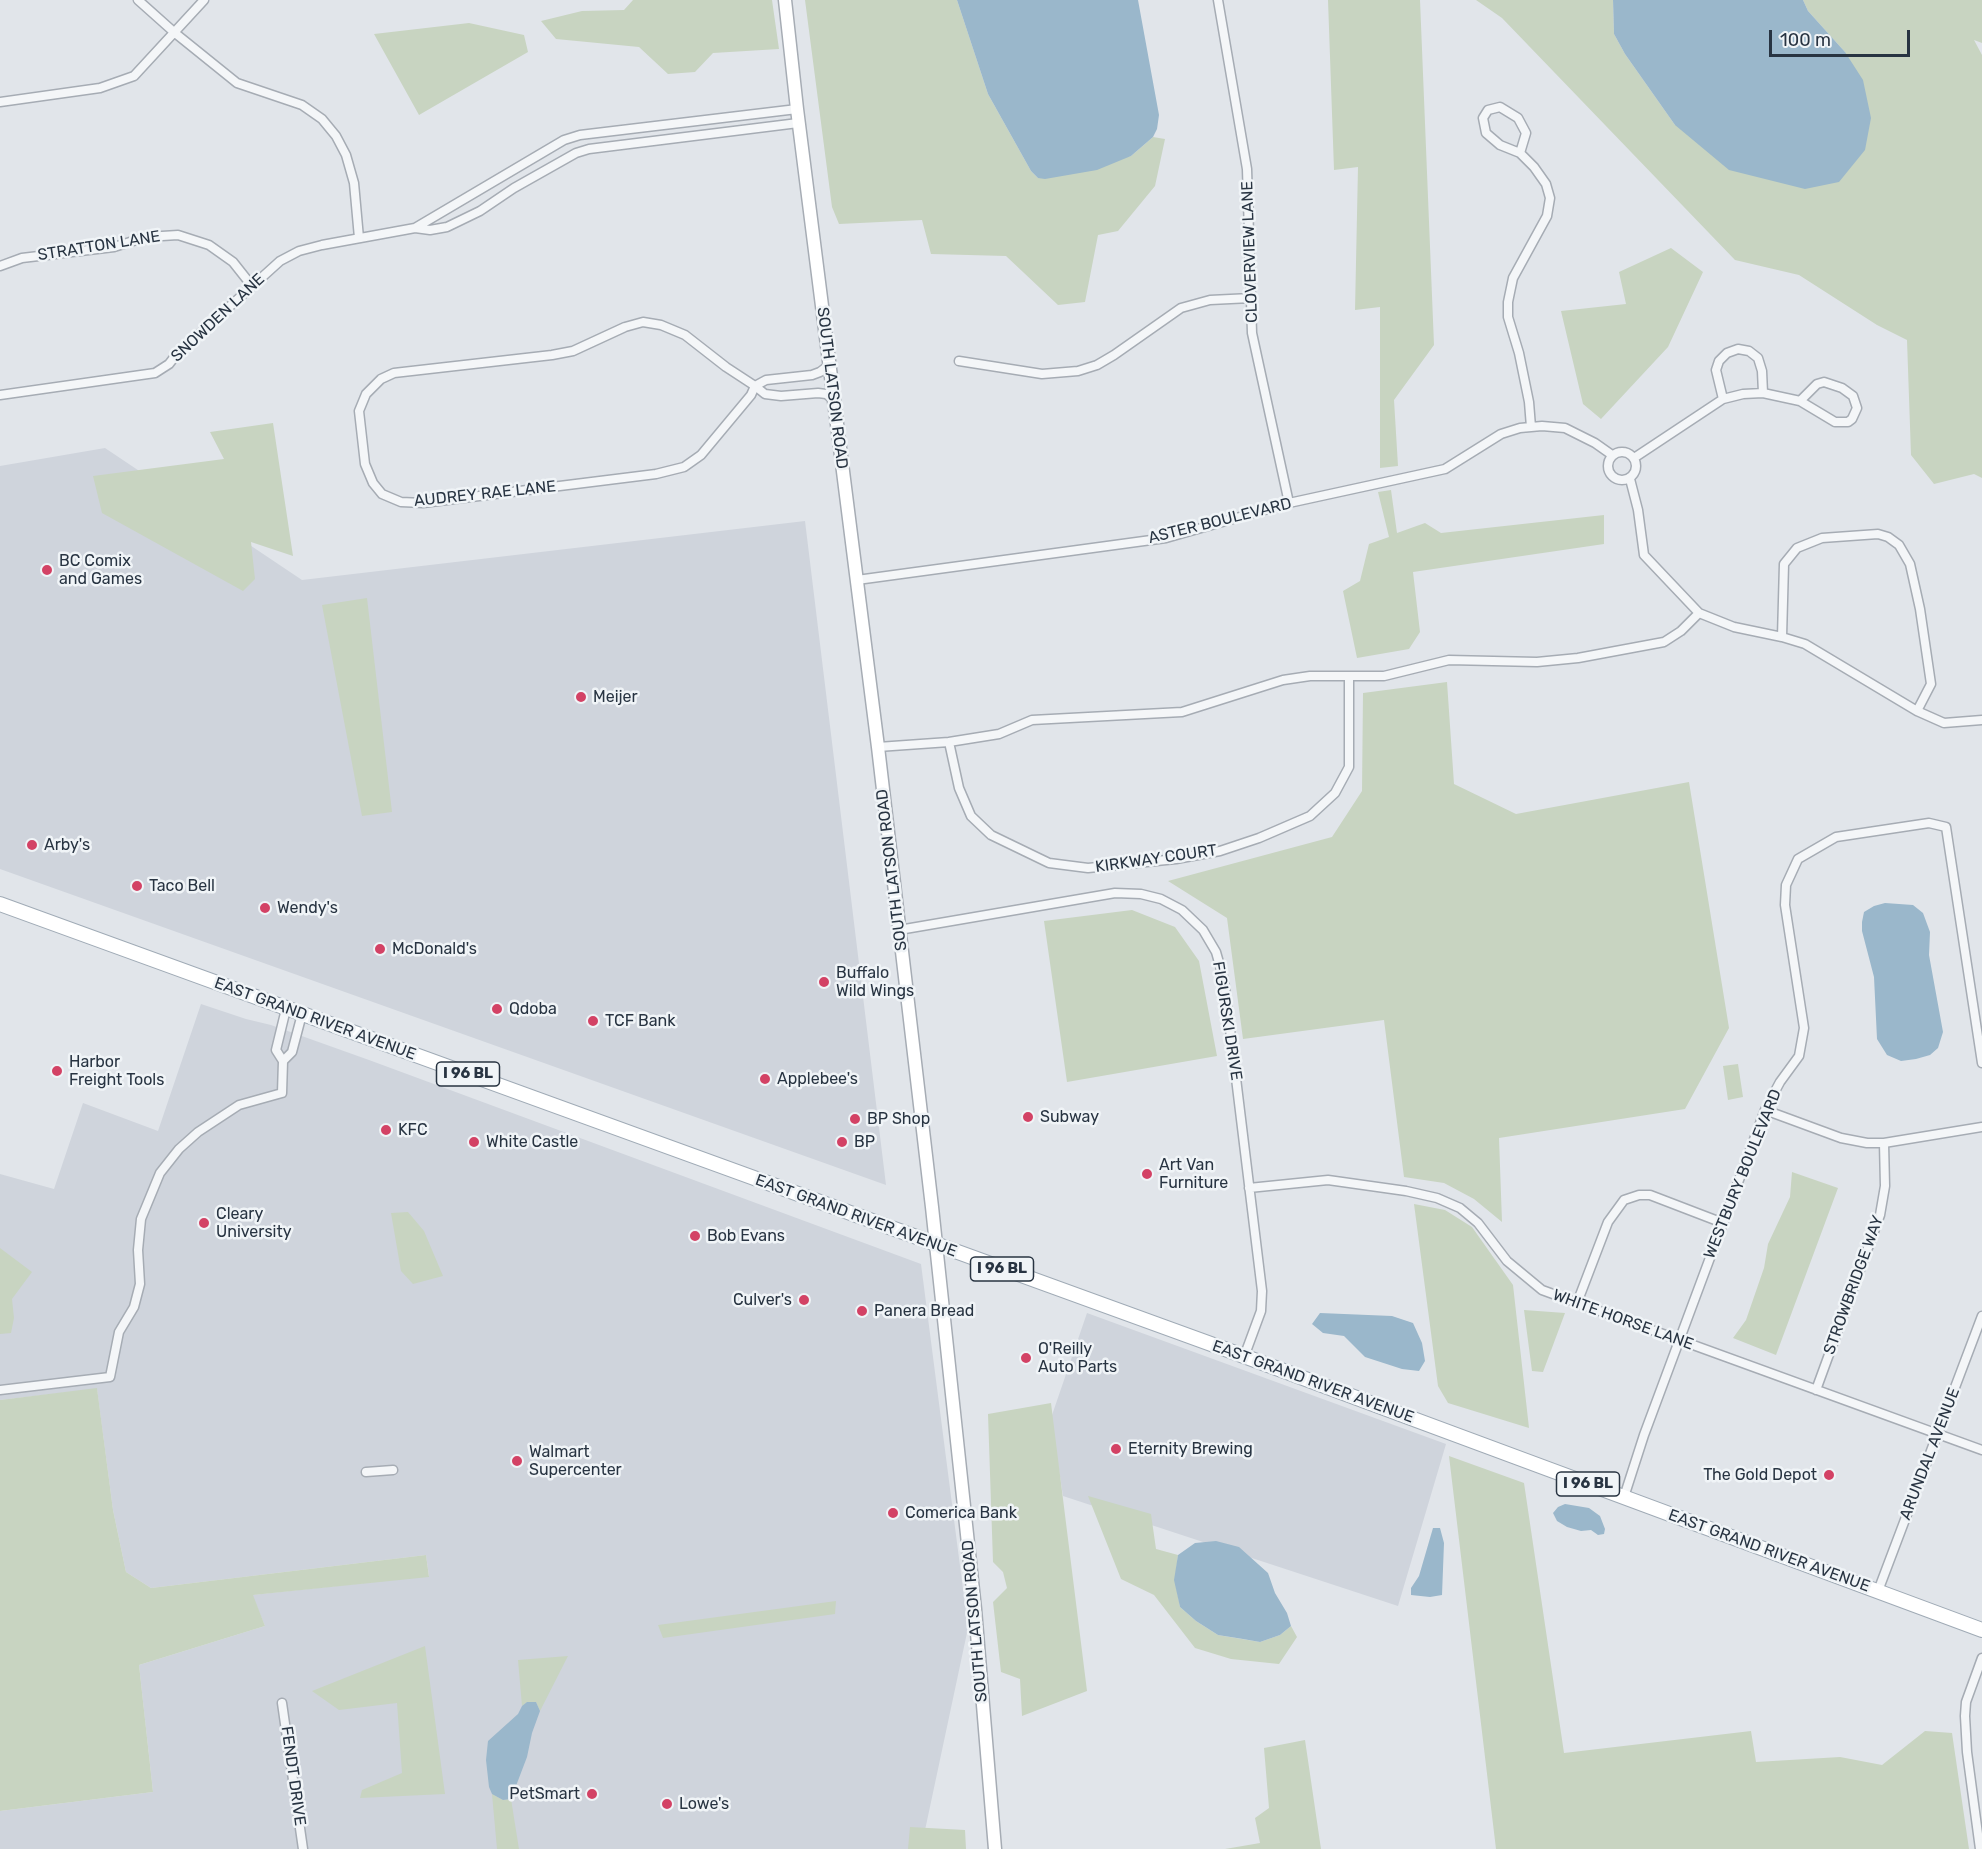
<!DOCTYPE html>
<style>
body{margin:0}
#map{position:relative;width:1982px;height:1849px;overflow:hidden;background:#e1e5ea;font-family:Rubik,sans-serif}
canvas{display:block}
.scale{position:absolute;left:1769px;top:30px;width:141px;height:27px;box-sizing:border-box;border:3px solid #283442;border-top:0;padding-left:8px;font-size:18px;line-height:21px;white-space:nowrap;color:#283442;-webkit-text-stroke:4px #f0f4f7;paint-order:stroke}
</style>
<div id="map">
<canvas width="1982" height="1849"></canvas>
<div class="scale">100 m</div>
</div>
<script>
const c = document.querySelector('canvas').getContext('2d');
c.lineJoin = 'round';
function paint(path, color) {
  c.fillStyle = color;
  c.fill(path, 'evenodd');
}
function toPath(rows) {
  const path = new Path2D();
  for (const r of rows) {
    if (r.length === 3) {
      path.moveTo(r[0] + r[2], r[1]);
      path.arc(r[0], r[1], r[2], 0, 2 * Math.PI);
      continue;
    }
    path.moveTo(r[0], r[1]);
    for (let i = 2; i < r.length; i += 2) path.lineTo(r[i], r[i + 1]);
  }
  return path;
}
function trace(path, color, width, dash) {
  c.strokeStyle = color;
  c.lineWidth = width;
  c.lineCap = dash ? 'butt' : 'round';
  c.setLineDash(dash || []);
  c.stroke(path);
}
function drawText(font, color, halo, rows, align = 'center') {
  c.font = font + ' Rubik,sans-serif';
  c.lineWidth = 5;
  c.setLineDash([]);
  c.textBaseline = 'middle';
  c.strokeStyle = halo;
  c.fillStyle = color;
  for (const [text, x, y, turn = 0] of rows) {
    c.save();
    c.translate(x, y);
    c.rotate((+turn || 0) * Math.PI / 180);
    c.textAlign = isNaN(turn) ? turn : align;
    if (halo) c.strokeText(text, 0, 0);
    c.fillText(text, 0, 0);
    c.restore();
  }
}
const built = toPath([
 [105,448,302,580,805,521,886,1185,0,869,0,466],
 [201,1004,246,1019,271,1025,369,1060,921,1264,968,1628,921,1849,0,1849,0,1811,153,1792,139,1665,265,1626,252,1595,429,1576,426,1555,151,1588,126,1572,113,1510,97,1389,0,1400,0,1174,54,1189,83,1103,158,1131],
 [1087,1313,1446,1444,1398,1606,1063,1496,1051,1418]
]);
const green = toPath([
 [633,0,772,0,779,49,713,53,695,72,668,74,639,47,556,39,541,21,582,11,624,10],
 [805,0,957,0,988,94,1031,171,1038,178,1131,156,1153,137,1165,139,1155,186,1118,231,1098,235,1085,302,1058,305,1006,256,931,254,922,220,839,224,832,207],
 [1328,0,1420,0,1434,345,1394,400,1398,466,1380,468,1380,307,1355,310,1358,167,1334,170],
 [1476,0,1613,0,1614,34,1625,54,1675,125,1845,52,1808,11,1803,0,1982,0,1982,43,1974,40,1982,55,1982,478,1974,474,1934,484,1911,455,1907,340,1877,325,1799,275,1735,260,1502,18],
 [469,23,524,35,528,52,419,115,374,34],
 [1671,248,1703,272,1668,347,1601,419,1583,404,1561,311,1626,304,1619,272],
 [273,423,293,556,251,542,255,579,243,591,102,513,93,476,224,459,210,432],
 [1391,490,1397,533,1425,523,1441,533,1604,515,1604,544,1413,572,1420,632,1409,649,1357,658,1343,591,1360,581,1369,544,1389,537,1378,492],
 [367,598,392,812,362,816,322,605],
 [1447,682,1454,784,1516,814,1689,782,1729,1028,1685,1109,1499,1138,1502,1222,1474,1199,1444,1183,1404,1177,1384,1020,1243,1039,1227,918,1168,881,1332,837,1362,791,1363,693],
 [1132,910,1175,927,1199,961,1217,1056,1067,1082,1044,921],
 [1738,1064,1743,1097,1728,1100,1723,1066],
 [1792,1172,1838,1188,1776,1355,1733,1338,1746,1320,1764,1268,1768,1244,1790,1197],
 [1414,1204,1445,1210,1472,1227,1513,1285,1529,1428,1448,1403,1438,1386],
 [408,1212,424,1231,443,1276,413,1284,401,1271,391,1213],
 [0,1248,32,1272,12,1299,14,1318,11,1333,0,1334],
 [1524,1310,1565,1313,1543,1372,1532,1371],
 [97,1388,113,1510,126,1572,151,1588,426,1555,429,1577,253,1595,265,1626,139,1665,153,1792,0,1811,0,1400],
 [1051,1403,1087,1691,1022,1716,1020,1679,1001,1672,993,1602,1007,1588,1003,1572,993,1562,988,1414],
 [1449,1456,1524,1483,1564,1753,1751,1731,1756,1762,1840,1757,1882,1765,1925,1731,1952,1733,1969,1849,1496,1849],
 [1088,1496,1151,1514,1156,1549,1178,1555,1175,1580,1180,1607,1196,1621,1218,1635,1260,1642,1280,1635,1291,1626,1297,1637,1279,1664,1231,1659,1195,1648,1154,1595,1121,1579],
 [836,1601,835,1614,663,1638,658,1625],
 [425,1646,445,1794,360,1798,362,1790,402,1773,397,1703,339,1710,312,1691],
 [568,1656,540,1711,536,1702,527,1702,522,1706,518,1660],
 [1305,1740,1321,1849,1225,1849,1260,1843,1255,1818,1269,1808,1264,1748],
 [492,1794,503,1800,511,1799,519,1849,497,1849],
 [910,1827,965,1830,966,1849,908,1849]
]);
const water = toPath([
 [957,0,1138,0,1159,115,1157,129,1153,137,1131,156,1097,170,1045,179,1038,178,1031,171,988,94],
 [1613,0,1803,0,1808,11,1845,52,1863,80,1871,118,1865,150,1839,182,1805,189,1729,170,1675,125,1625,54,1614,34],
 [1885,903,1913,905,1923,913,1930,932,1929,955,1943,1032,1938,1048,1930,1055,1916,1059,1901,1061,1887,1055,1877,1039,1874,977,1862,931,1862,922,1864,912,1874,906],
 [1320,1313,1392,1316,1413,1323,1422,1343,1425,1361,1419,1371,1402,1369,1365,1357,1344,1336,1323,1333,1312,1324],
 [1565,1504,1589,1508,1600,1516,1605,1529,1604,1534,1598,1535,1591,1530,1581,1531,1567,1527,1557,1521,1553,1513,1558,1507],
 [1433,1528,1440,1528,1444,1543,1442,1595,1430,1597,1411,1595,1411,1588,1419,1576],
 [1216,1541,1239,1547,1268,1573,1275,1593,1287,1613,1291,1626,1280,1635,1260,1642,1243,1639,1218,1635,1196,1621,1180,1607,1174,1580,1178,1555,1195,1543],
 [527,1702,536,1702,540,1711,532,1733,527,1757,511,1799,503,1800,492,1794,489,1787,486,1760,488,1741,518,1714,522,1706]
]);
const minor = toPath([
 [138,0,175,33,237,83,302,105,322,119,336,136,346,155,354,183,359,238],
 [1218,0,1247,169,1252,333,1289,503],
 [0,102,100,88,134,76,204,0],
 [1520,153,1500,145,1486,133,1483,118,1488,110,1500,107,1518,118,1526,133,1520,153,1534,167,1546,184,1550,198,1547,216,1513,278,1508,302,1508,317,1519,353,1529,402,1531,427],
 [415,228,564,140,580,135,797,109],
 [0,266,22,258,114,247,146,237,178,235,209,245,233,262,252,286],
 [959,361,1042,374,1078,371,1097,365,1114,355,1181,308,1210,300,1251,298],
 [829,365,820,372,812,375,766,380,755,386,751,395,701,455,684,467,656,474,423,503,401,502,382,494,373,483,365,464,359,411,366,394,381,379,394,373,552,355,573,351,625,327,643,322,661,325,685,335,726,367,755,386,765,394,781,396,818,393,826,394,833,399],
 [0,395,155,373,169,364,176,355,280,261,299,251,322,245,415,228,430,230,447,227,480,211,514,188,576,153,589,149,798,123],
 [1723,399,1716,370,1719,361,1727,353,1738,349,1749,351,1758,358,1762,371,1763,393],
 [1622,466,14],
 [1634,458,1723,399,1743,394,1763,393,1800,401,1817,384,1824,382,1842,388,1853,396,1857,408,1852,419,1848,422,1835,422,1800,401],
 [1630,479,1638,510,1644,555,1699,613,1734,627,1782,637,1805,644,1917,711,1944,723,1982,720],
 [857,580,1166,538,1289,503,1445,469,1501,434,1520,428,1542,426,1565,428,1595,443,1612,455],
 [1782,637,1784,564,1797,548,1822,538,1878,534,1888,537,1899,545,1910,564,1920,609,1931,684,1917,711],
 [949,742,959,788,971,816,991,835,1049,863,1088,868,1176,859,1220,851,1259,838,1310,816,1335,793,1349,767,1349,677],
 [878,747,949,742,999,734,1032,720,1182,712,1283,680,1310,676,1384,676,1449,660,1537,662,1578,658,1664,642,1681,631,1699,613],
 [899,930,1115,893,1141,894,1161,899,1182,910,1203,930,1216,952,1224,980,1262,1291,1261,1311,1244,1357],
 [283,1061,292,1052,302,1014],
 [1765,1110,1841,1138,1867,1143,1884,1143,1982,1127],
 [1249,1188,1328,1180,1406,1191,1437,1198,1460,1208,1478,1223,1507,1261,1542,1290,1982,1450],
 [1577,1303,1608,1222,1624,1200,1639,1195,1650,1195,1723,1223],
 [0,1390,110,1377,119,1332,134,1307,140,1284,138,1250,141,1219,160,1173,179,1149,198,1132,239,1105,282,1093,283,1061,276,1050,286,1009],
 [1816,1390,1880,1215,1885,1186,1884,1143],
 [366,1472,393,1470],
 [1624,1497,1644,1435,1765,1110,1780,1082,1799,1056,1804,1028,1785,905,1786,885,1798,859,1836,837,1929,823,1946,827,1982,1063],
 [1878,1591,1982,1316],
 [282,1703,303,1849],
 [1980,1849,1967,1752,1965,1716,1966,1702,1982,1658]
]);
const secondary = toPath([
 [785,0,797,109,878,747,932,1207,975,1609,995,1849]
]);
const primary = toPath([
 [0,904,1222,1348,1982,1630]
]);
const markers = [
 [47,570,6,"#d34265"],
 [581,697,6,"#d34265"],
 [32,845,6,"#d34265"],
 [137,886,6,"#d34265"],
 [265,908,6,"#d34265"],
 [380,949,6,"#d34265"],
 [824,982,6,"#d34265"],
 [497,1009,6,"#d34265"],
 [593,1021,6,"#d34265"],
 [57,1071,6,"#d34265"],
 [765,1079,6,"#d34265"],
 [1028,1117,6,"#d34265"],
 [855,1119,6,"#d34265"],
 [386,1130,6,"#d34265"],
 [474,1142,6,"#d34265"],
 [842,1142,6,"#d34265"],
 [1147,1174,6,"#d34265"],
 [204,1223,6,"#d34265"],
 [695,1236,6,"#d34265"],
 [804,1300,6,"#d34265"],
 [862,1311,6,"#d34265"],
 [1026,1358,6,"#d34265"],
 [1116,1449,6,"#d34265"],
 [517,1461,6,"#d34265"],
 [1829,1475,6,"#d34265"],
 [893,1513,6,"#d34265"],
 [592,1794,6,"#d34265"],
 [667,1804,6,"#d34265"]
];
const shields = [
 [468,1074,63],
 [1002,1269,63],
 [1588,1484,63]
];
const shieldNames = [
 ["I 96 BL",468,1074],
 ["I 96 BL",1002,1269],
 ["I 96 BL",1588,1484]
];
const streetNames = [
 ["STRATTON LANE",99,246,-9],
 ["CLOVERVIEW LANE",1250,252,-92],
 ["SNOWDEN LANE",218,318,-43],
 ["SOUTH LATSON ROAD",832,388,83],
 ["AUDREY RAE LANE",485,494,-6],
 ["ASTER BOULEVARD",1220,521,-14],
 ["KIRKWAY COURT",1156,859,-8],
 ["SOUTH LATSON ROAD",892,870,-97],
 ["EAST GRAND RIVER AVENUE",315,1019,20],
 ["FIGURSKI DRIVE",1227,1021,81],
 ["WESTBURY BOULEVARD",1743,1174,-68],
 ["EAST GRAND RIVER AVENUE",856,1216,20],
 ["STROWBRIDGE WAY",1854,1285,-70],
 ["WHITE HORSE LANE",1623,1320,20],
 ["EAST GRAND RIVER AVENUE",1313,1382,20],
 ["ARUNDAL AVENUE",1930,1454,-69],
 ["EAST GRAND RIVER AVENUE",1769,1551,20],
 ["SOUTH LATSON ROAD",975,1621,-95],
 ["FENDT DRIVE",293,1776,82]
];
const poiNames = [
 ["BC Comix",59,561],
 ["and Games",59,579],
 ["Meijer",593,697],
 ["Arby's",44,845],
 ["Taco Bell",149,886],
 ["Wendy's",277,908],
 ["McDonald's",392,949],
 ["Buffalo",836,973],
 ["Wild Wings",836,991],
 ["Qdoba",509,1009],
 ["TCF Bank",605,1021],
 ["Harbor",69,1062],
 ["Freight Tools",69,1080],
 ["Applebee's",777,1079],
 ["Subway",1040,1117],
 ["BP Shop",867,1119],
 ["KFC",398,1130],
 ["White Castle",486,1142],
 ["BP",854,1142],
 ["Art Van",1159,1165],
 ["Furniture",1159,1183],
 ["Cleary",216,1214],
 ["University",216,1232],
 ["Bob Evans",707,1236],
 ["Culver's",792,1300,"right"],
 ["Panera Bread",874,1311],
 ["O'Reilly",1038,1349],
 ["Auto Parts",1038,1367],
 ["Eternity Brewing",1128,1449],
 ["Walmart",529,1452],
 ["Supercenter",529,1470],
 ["The Gold Depot",1817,1475,"right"],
 ["Comerica Bank",905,1513],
 ["PetSmart",580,1794,"right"],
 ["Lowe's",679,1804]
];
paint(built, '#cfd4dc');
paint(green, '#c8d4c1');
paint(water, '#9ab7cb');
trace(minor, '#a6acb4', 11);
trace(secondary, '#a6acb4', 15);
trace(primary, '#a0abb6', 16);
trace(minor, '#f4f6f8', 8);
trace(secondary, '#fff', 12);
trace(primary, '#fff', 14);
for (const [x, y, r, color] of markers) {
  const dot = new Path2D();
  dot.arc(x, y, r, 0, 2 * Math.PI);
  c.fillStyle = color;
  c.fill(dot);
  trace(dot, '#f0f4f7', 2);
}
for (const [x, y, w] of shields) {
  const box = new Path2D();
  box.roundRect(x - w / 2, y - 12, w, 24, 4.5);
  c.fillStyle = '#f0f4f7';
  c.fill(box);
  trace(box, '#283442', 1.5);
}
drawText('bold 15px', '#283442', null, shieldNames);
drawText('16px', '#283442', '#f0f4f7', streetNames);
drawText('16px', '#283442', '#f0f4f7', poiNames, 'left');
</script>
